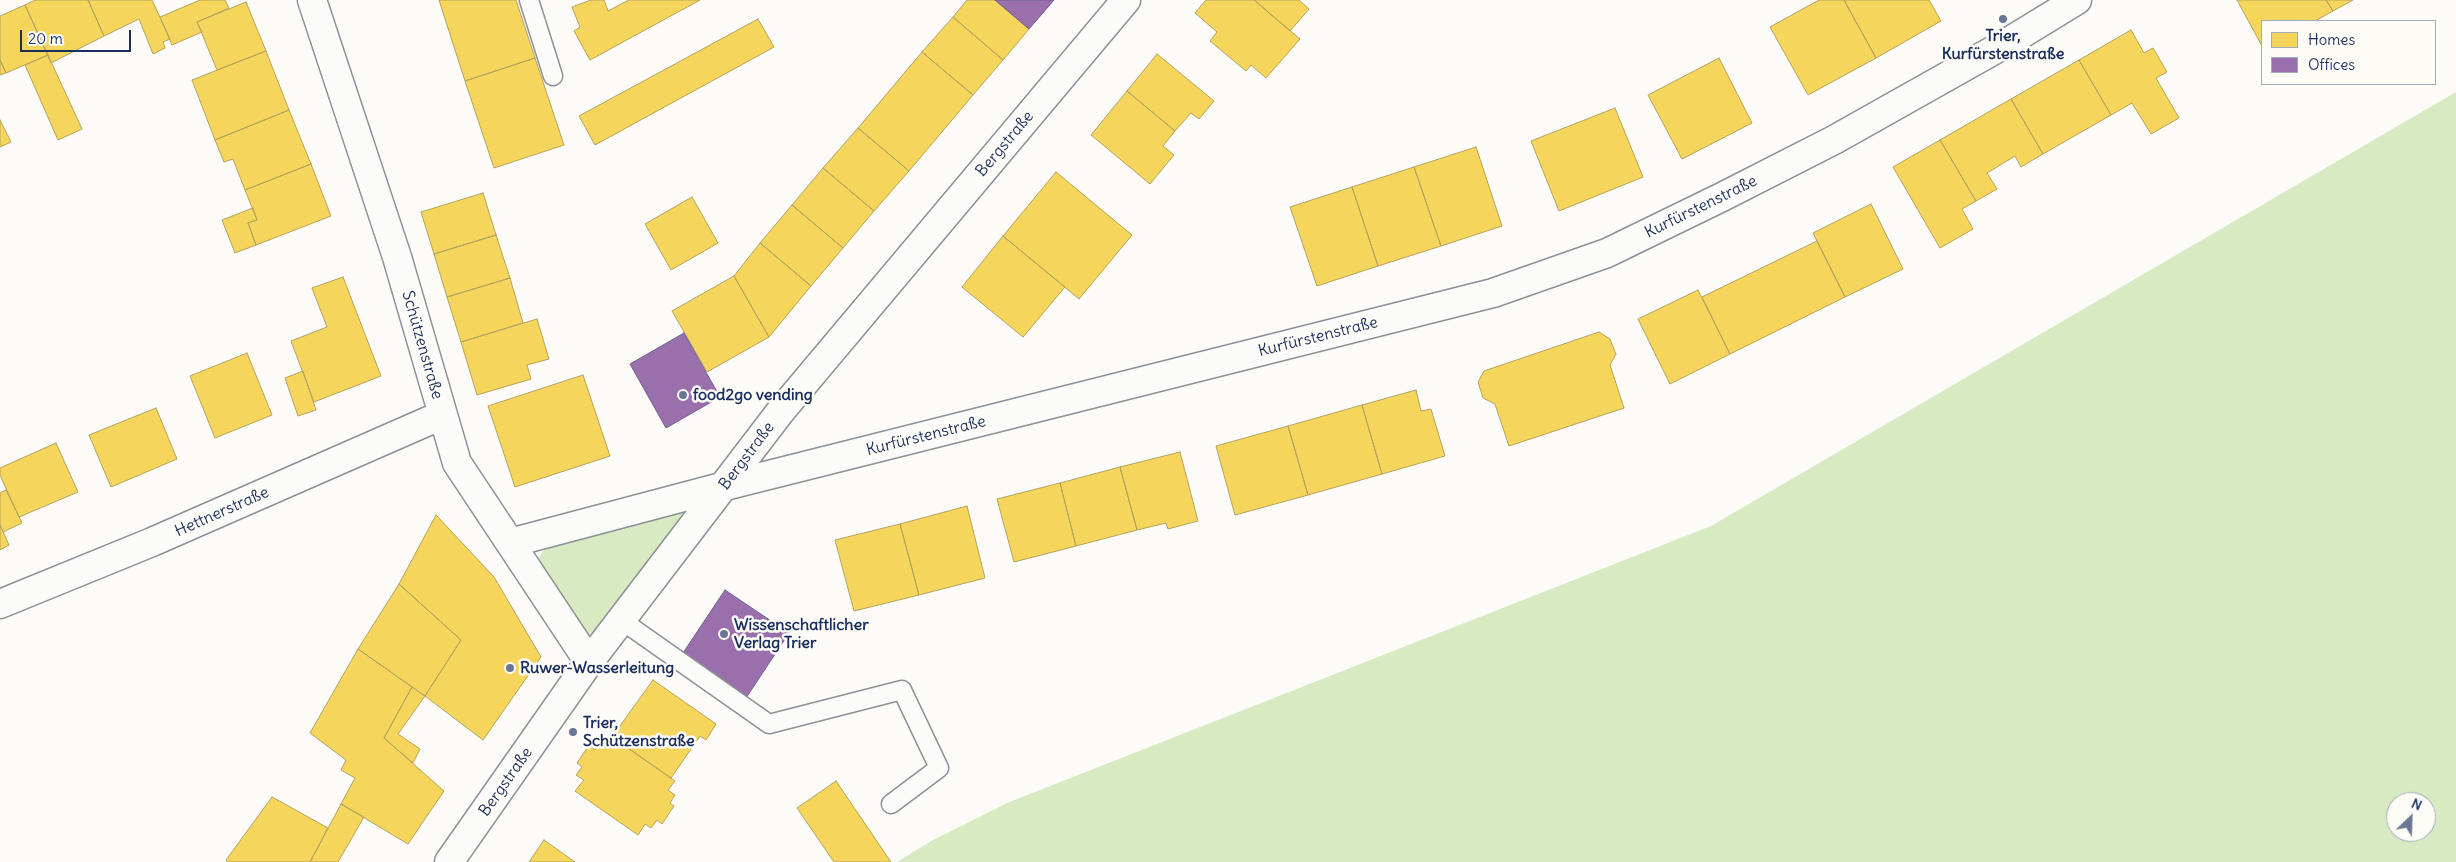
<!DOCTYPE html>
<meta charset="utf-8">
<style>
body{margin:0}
#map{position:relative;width:2456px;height:862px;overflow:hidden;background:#fcfbf8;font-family:Delius,sans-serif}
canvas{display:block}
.legend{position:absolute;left:2261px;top:20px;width:175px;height:65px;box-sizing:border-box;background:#fdfcf7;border:1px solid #a3aaba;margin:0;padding:6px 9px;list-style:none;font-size:15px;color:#1b2f5e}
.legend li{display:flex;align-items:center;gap:10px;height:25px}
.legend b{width:25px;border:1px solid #a3aaba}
.north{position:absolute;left:2386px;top:792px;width:50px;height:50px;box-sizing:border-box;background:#fdfcf7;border:1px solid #a3aaba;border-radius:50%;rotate:24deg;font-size:14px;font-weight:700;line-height:20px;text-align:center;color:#1b2f5e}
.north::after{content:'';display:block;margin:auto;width:18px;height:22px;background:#6a7694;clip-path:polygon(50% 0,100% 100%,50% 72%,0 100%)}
.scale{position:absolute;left:20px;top:30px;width:111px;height:22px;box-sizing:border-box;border:2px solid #1b2f5e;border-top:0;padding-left:6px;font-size:15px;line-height:18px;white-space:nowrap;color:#1b2f5e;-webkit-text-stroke:4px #fdfcf7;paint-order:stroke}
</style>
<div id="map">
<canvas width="2456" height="862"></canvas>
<ul class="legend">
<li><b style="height:14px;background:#f6d55c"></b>Homes</li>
<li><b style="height:14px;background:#9970ab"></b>Offices</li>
</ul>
<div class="north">N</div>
<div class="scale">20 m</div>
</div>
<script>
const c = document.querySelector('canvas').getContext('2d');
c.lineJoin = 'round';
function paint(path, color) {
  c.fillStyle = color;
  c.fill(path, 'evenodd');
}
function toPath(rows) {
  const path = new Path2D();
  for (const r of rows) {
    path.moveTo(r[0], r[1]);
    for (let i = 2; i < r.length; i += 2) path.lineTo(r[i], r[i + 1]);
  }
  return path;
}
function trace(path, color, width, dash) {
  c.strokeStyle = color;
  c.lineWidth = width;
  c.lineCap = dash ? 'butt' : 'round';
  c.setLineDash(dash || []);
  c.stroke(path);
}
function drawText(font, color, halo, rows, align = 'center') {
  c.font = font + ' Delius,sans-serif';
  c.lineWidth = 5;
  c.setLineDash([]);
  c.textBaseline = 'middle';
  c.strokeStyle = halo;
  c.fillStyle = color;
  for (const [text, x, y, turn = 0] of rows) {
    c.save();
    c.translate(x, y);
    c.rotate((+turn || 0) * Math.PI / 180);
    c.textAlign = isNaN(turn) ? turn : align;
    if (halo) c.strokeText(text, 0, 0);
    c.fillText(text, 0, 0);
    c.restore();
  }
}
const green = toPath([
 [2456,92,2456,862,897,862,933,840,1007,803,1711,526],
 [2396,802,2426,802,2426,832,2396,832],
 [697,501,589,640,537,559,550,543]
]);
const homes = toPath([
 [35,0,88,0,104,36,51,63,25,5,35,0],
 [88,0,152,0,170,39,163,42,165,48,153,54,139,19,104,36,88,0],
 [200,0,225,0,229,8,197,22,202,32,172,45,160,17,200,0],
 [439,0,516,0,535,58,465,81,439,0],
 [591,0,604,0,608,11,629,0,700,0,590,60,574,31,580,27,572,7,591,0],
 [967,0,995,0,1029,29,1003,60,953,17,967,0],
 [1206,0,1254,0,1300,39,1266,78,1251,65,1246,71,1210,41,1217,32,1195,13,1206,0],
 [1254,0,1299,0,1309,9,1290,31,1254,0],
 [1819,0,1844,0,1876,58,1808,95,1770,27,1819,0],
 [1844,0,1929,0,1941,21,1876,58,1844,0],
 [2237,0,2326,0,2333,11,2315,21,2262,21,2262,46,2237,0],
 [2326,0,2353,0,2333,11,2326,0],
 [246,2,266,51,217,70,197,22,246,2],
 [25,5,48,55,6,73,0,60,0,16,25,5],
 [953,17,1003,60,973,95,922,52,953,17],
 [758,19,774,47,595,145,579,116,758,19],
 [2131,30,2144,53,2153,48,2167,72,2156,78,2179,118,2151,134,2132,103,2111,115,2079,60,2131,30],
 [266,51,289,110,215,140,192,80,266,51],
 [922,52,973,95,909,171,858,128,922,52],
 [1157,54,1214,101,1199,119,1191,113,1175,131,1127,91,1157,54],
 [48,55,82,129,58,140,25,65,48,55],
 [535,58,564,145,494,168,465,81,535,58],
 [1719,58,1752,123,1682,159,1648,95,1719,58],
 [0,60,6,73,0,75,0,60],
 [2079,60,2111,115,2043,154,2011,99,2079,60],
 [1127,91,1175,131,1163,146,1174,155,1150,184,1091,135,1127,91],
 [2011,99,2043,154,2021,167,2015,156,1987,173,1997,189,1976,201,1940,140,2011,99],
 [1615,108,1643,177,1559,211,1531,141,1615,108],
 [289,110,311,164,245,190,233,159,224,162,215,140,289,110],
 [0,120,11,142,0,147,0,120],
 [858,128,909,171,874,211,823,168,858,128],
 [1940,140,1976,201,1962,209,1973,229,1940,248,1893,167,1940,140],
 [1476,147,1502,226,1441,246,1414,167,1476,147],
 [311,164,331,216,256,245,248,223,257,220,245,190,311,164],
 [1414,167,1441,246,1378,266,1352,187,1414,167],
 [823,168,874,211,843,248,792,205,823,168],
 [1056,172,1132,235,1079,299,1003,236,1056,172],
 [1352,187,1378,266,1317,286,1290,207,1352,187],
 [483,193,496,235,434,254,421,212,483,193],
 [692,197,718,243,671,270,645,224,692,197],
 [1871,204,1903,269,1845,297,1813,233,1871,204],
 [792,205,843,248,811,286,760,243,792,205],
 [253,208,257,220,248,223,256,245,235,253,222,220,253,208],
 [496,235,510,278,447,297,434,254,496,235],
 [1003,236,1065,287,1023,337,962,287,1003,236],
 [1817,241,1845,297,1730,354,1702,297,1817,241],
 [760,243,811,286,769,337,734,276,760,243],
 [734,276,769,337,707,372,672,311,734,276],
 [343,277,381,376,314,402,291,341,327,327,312,288,343,277],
 [510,278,523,323,461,342,447,297,510,278],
 [1698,290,1730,354,1670,384,1638,319,1698,290],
 [537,319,549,359,527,365,531,379,477,395,461,342,537,319],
 [1599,332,1610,339,1616,354,1610,365,1624,408,1509,446,1495,404,1483,398,1478,382,1484,371,1599,332],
 [247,353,272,415,215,438,190,376,247,353],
 [303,371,316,410,298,416,285,378,303,371],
 [583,375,610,456,515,487,488,406,583,375],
 [1416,390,1421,411,1431,409,1445,456,1382,474,1362,405,1416,390],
 [1362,405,1382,474,1308,495,1288,426,1362,405],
 [156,408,177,459,111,487,89,435,156,408],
 [1288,426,1308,495,1235,515,1216,446,1288,426],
 [56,443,78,492,19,517,0,475,0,468,56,443],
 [1180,452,1198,521,1168,529,1166,523,1137,530,1120,467,1180,452],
 [1120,467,1137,530,1076,546,1060,483,1120,467],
 [1060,483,1076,546,1014,562,997,499,1060,483],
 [6,490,22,523,3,532,0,525,0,493,6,490],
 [967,506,985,578,919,595,900,524,967,506],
 [436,515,494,577,541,657,483,740,425,696,461,640,399,584,436,515],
 [900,524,919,595,854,611,835,540,900,524],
 [0,525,9,545,0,550,0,525],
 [399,584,461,640,425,696,358,649,399,584],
 [358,649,412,687,384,738,444,791,408,844,341,804,355,778,341,770,346,760,310,733,358,649],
 [653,680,716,724,706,740,700,736,671,778,612,737,653,680],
 [412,687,425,696,398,734,420,749,413,763,384,738,412,687],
 [612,737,675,781,668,790,675,795,670,803,674,806,662,824,657,820,651,828,645,824,638,835,575,791,584,780,576,775,582,767,577,763,589,745,595,750,601,742,606,746,612,737],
 [836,781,891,862,834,862,797,808,836,781],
 [272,797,328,828,310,862,228,862,226,860,272,797],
 [341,804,364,817,338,862,310,862,341,804],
 [544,840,575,862,529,862,544,840]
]);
const offices = toPath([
 [995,0,1054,0,1029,29,995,0],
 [684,333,720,397,666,428,630,364,684,333],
 [725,590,789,633,746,698,681,656,725,590]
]);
const lane = toPath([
 [529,0,553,76],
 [621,620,769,724,902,690,939,768,891,804]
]);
const street = toPath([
 [312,0,397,257,457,463,589,662],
 [510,543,725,486,1493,293,1607,253,1722,197,1834,140,2010,41,2077,0],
 [0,604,152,542,442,415],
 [449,862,589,662,780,412,1126,0]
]);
const markers = [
 [2003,19,5,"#6a7694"],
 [683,395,5,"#6a7694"],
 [724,634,5,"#6a7694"],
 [510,668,5,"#6a7694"],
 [573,732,5,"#6a7694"]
];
const poiNames = [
 ["Trier,",2003,36,"center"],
 ["Kurfürstenstraße",2003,54,"center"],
 ["food2go vending",693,395],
 ["Wissenschaftlicher",734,625],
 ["Verlag Trier",734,643],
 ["Ruwer-Wasserleitung",520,668],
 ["Trier,",583,723],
 ["Schützenstraße",583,741]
];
const streetNames = [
 ["Bergstraße",1005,144,-50],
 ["Kurfürstenstraße",1701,207,-26],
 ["Kurfürstenstraße",1318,337,-14],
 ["Schützenstraße",422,345,74],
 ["Kurfürstenstraße",926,436,-14],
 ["Bergstraße",747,456,-53],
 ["Hettnerstraße",222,512,-24],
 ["Bergstraße",506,782,-55]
];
paint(green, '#d8eac2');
paint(homes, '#f6d55c');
trace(homes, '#b4a35d', 1);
paint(offices, '#9970ab');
trace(offices, '#735c94', 1);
trace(lane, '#8c9097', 21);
trace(street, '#8c9097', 31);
trace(lane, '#fbfbf9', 18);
trace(street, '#fbfbf9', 28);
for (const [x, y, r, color] of markers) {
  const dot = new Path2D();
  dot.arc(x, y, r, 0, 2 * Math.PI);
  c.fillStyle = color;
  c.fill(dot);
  trace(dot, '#fdfcf7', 2);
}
drawText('bold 16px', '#1b2f5e', '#fdfcf7', poiNames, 'left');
drawText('16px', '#1b2f5e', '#fdfcf7', streetNames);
</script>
